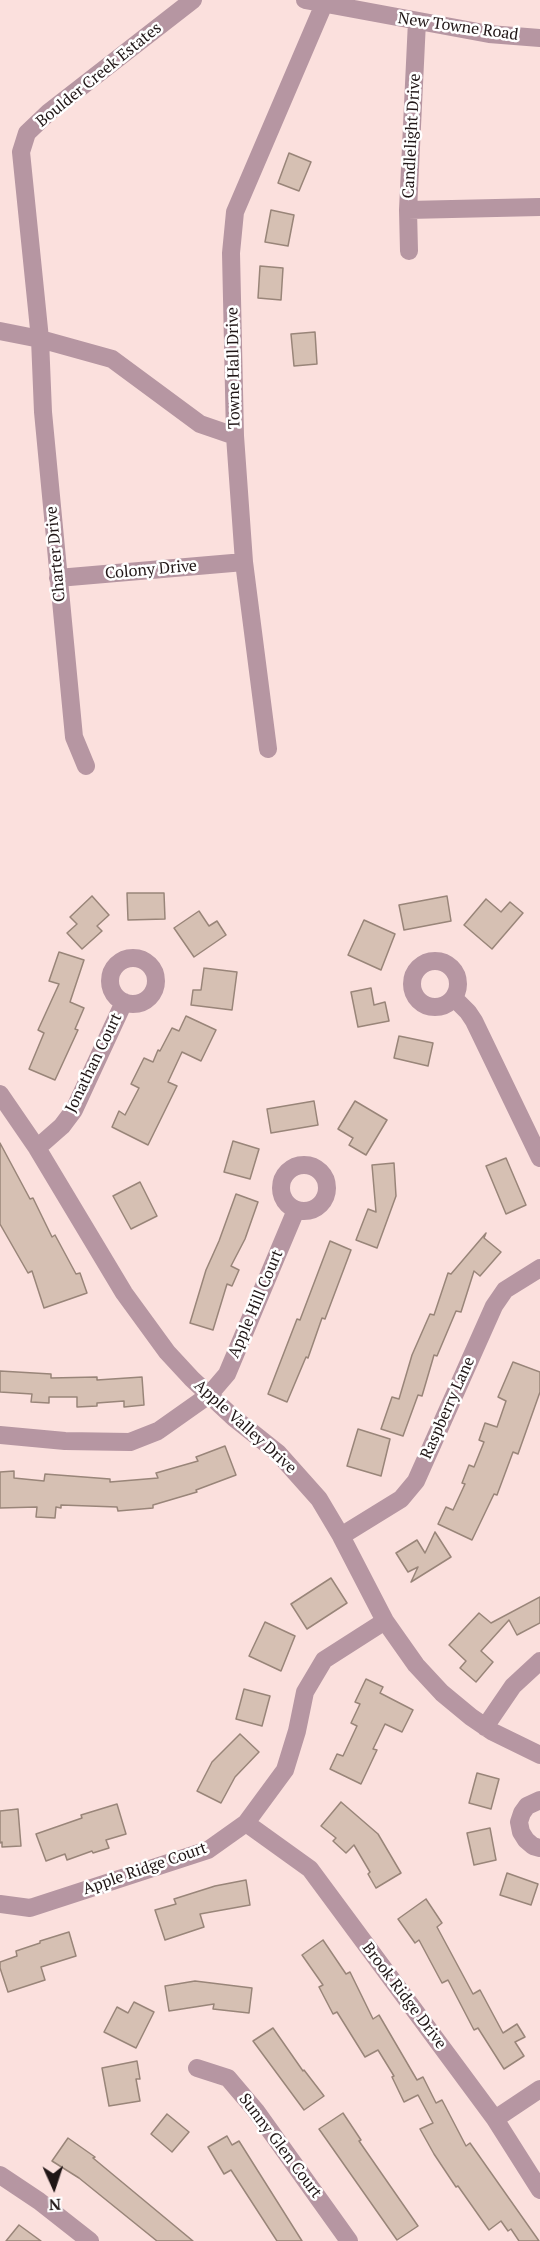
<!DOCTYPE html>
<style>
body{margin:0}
#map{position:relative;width:540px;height:2241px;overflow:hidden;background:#fbe0dd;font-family:"PT Serif",serif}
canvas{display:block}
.north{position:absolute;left:24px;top:2157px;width:60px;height:60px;-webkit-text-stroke:4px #fff;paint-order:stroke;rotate:177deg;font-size:16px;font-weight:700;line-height:24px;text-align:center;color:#201616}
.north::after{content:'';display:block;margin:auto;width:21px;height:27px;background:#201616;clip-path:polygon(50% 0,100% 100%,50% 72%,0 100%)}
</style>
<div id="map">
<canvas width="540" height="2241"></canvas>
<div class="north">N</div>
</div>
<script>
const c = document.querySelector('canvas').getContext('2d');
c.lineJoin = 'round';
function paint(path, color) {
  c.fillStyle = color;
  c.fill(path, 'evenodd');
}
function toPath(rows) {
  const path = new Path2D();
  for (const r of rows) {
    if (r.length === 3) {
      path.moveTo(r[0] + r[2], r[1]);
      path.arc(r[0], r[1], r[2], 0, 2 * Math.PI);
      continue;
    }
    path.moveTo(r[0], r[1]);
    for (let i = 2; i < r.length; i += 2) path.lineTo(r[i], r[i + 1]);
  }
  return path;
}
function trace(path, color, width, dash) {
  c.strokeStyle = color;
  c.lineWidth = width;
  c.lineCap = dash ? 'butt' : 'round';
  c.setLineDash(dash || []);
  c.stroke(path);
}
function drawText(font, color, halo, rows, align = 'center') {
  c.font = font + ' "PT Serif",serif';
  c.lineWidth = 5;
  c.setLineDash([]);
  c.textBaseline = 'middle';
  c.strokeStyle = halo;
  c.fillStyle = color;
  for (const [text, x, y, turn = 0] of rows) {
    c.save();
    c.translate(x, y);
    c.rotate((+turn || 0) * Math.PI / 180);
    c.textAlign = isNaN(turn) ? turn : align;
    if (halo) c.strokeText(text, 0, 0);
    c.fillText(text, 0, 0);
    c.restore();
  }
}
const building = toPath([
 [289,153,311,162,299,191,278,183,289,153],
 [271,210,294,215,288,246,265,242,271,210],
 [260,266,283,268,281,300,258,298,260,266],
 [315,332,317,364,294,366,291,334,315,332],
 [127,893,164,893,165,919,128,920,127,893],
 [92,896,109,915,97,926,102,931,82,949,67,933,77,924,70,917,92,896],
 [447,896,451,921,404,930,399,905,447,896],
 [486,899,501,912,510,902,523,913,492,949,464,925,486,899],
 [199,911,209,926,217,921,226,935,194,957,174,928,199,911],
 [364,920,395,934,381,970,348,955,364,920],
 [59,952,84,960,70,1002,84,1008,75,1029,78,1030,55,1080,29,1069,44,1033,38,1030,59,984,49,981,59,952],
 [204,968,237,972,232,1010,191,1005,193,990,201,990,204,968],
 [371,988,374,1005,385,1002,389,1021,358,1027,351,992,371,988],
 [186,1016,216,1030,201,1061,182,1052,168,1082,177,1086,148,1145,112,1127,119,1111,125,1115,139,1088,131,1084,144,1058,153,1062,158,1050,160,1051,172,1028,179,1031,186,1016],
 [399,1036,433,1043,428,1066,394,1058,399,1036],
 [314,1101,318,1125,271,1133,267,1109,314,1101],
 [355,1101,387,1120,366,1155,349,1145,353,1138,338,1129,355,1101],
 [233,1141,259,1149,250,1179,224,1172,233,1141],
 [0,1143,30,1199,33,1198,52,1237,55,1235,76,1274,80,1273,87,1293,44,1308,32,1271,28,1273,0,1224,0,1143],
 [506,1158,526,1205,506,1214,486,1166,506,1158],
 [394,1163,396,1196,377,1248,356,1240,368,1209,376,1212,372,1165,394,1163],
 [140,1182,157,1216,131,1229,113,1196,140,1182],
 [236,1194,258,1202,245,1239,231,1266,239,1270,232,1286,227,1284,213,1330,190,1323,206,1270,219,1241,236,1194],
 [486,1233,484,1238,501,1252,480,1276,474,1271,461,1312,456,1311,437,1356,434,1355,422,1396,418,1395,403,1436,381,1429,392,1397,399,1399,412,1355,430,1314,434,1315,448,1273,451,1274,486,1233],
 [330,1241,351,1250,325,1319,322,1318,308,1358,306,1357,287,1402,268,1394,297,1319,300,1320,330,1241],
 [513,1362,540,1372,540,1392,518,1454,513,1452,497,1495,494,1494,472,1540,438,1524,446,1507,453,1510,465,1484,462,1483,469,1465,474,1467,484,1442,479,1440,485,1423,497,1427,506,1401,498,1397,513,1362],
 [0,1371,51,1374,51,1378,97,1377,97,1380,142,1377,144,1405,124,1407,124,1401,97,1403,97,1406,77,1407,77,1397,49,1397,49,1403,31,1402,32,1394,0,1392,0,1371],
 [358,1429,390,1439,381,1476,347,1466,358,1429],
 [225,1446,236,1475,196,1490,197,1492,153,1505,153,1508,118,1511,117,1507,61,1505,61,1508,56,1507,55,1518,36,1517,37,1507,0,1508,0,1472,14,1471,14,1478,44,1481,45,1474,110,1479,110,1482,158,1478,156,1473,198,1461,196,1457,225,1446],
 [435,1532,451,1557,411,1582,418,1567,408,1572,396,1553,417,1540,425,1553,435,1532],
 [331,1578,347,1603,307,1629,291,1604,331,1578],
 [540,1597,540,1623,517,1635,509,1620,481,1651,493,1662,476,1682,460,1668,466,1661,449,1645,479,1613,491,1623,540,1597],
 [265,1622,295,1636,281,1671,249,1656,265,1622],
 [366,1679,383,1687,380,1693,413,1710,402,1732,385,1724,373,1749,377,1750,361,1784,330,1769,337,1754,343,1756,357,1726,351,1723,360,1704,355,1702,366,1679],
 [244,1689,270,1696,262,1726,236,1719,244,1689],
 [240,1734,259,1752,235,1777,221,1803,197,1791,212,1762,240,1734],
 [477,1773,499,1779,491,1809,469,1803,477,1773],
 [341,1802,378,1834,401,1873,376,1888,368,1874,370,1872,354,1845,346,1853,333,1841,336,1838,321,1826,341,1802],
 [117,1804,126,1834,106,1840,109,1848,93,1853,92,1851,67,1860,65,1854,46,1861,36,1834,82,1818,81,1815,117,1804],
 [18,1809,21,1846,2,1847,2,1842,0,1843,0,1811,18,1809],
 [490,1828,496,1860,474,1865,467,1833,490,1828],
 [507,1873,538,1884,531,1905,500,1895,507,1873],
 [246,1880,250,1905,200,1914,204,1927,165,1940,155,1910,176,1904,174,1899,215,1886,246,1880],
 [426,1899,442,1923,437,1927,473,1994,480,1990,503,2033,517,2024,525,2037,515,2042,524,2056,504,2069,478,2028,474,2030,448,1980,442,1983,419,1940,415,1943,398,1919,426,1899],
 [69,1932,76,1956,41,1967,45,1980,8,1992,0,1968,0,1962,17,1956,16,1951,40,1943,40,1941,69,1932],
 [323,1940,346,1974,350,1972,373,2019,379,2015,417,2080,423,2077,436,2103,442,2100,466,2146,470,2143,539,2241,519,2241,511,2229,508,2231,501,2221,489,2230,458,2186,456,2187,434,2154,420,2129,433,2123,418,2095,404,2102,392,2077,394,2076,378,2050,365,2057,337,2012,333,2014,319,1987,323,1985,302,1955,323,1940],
 [195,1981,252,1988,249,2013,213,2009,214,2004,169,2011,165,1986,195,1981],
 [134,2002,154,2012,136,2048,104,2032,117,2007,128,2013,134,2002],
 [273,2028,303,2071,304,2070,324,2096,304,2110,253,2041,273,2028],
 [137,2061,140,2079,136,2079,140,2101,109,2106,102,2068,137,2061],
 [343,2113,361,2140,359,2141,418,2226,397,2240,319,2129,343,2113],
 [167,2114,189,2132,172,2152,151,2134,167,2114],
 [227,2136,232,2145,239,2141,302,2241,277,2241,231,2170,224,2174,208,2147,227,2136],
 [68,2138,95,2157,93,2158,193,2241,157,2241,79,2178,52,2161,68,2138],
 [19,2225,41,2241,6,2241,19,2225]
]);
const street = toPath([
 [305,0,489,34,540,38],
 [408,210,540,207],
 [409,251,408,210,417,21],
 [0,331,40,339,112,359,200,424,235,436],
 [58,578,244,562],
 [268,749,244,562,235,436,231,253,235,212,324,4],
 [86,766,74,737,43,412,40,339,21,152,27,133,49,112,193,0],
 [133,981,23],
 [435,984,23],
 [454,998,468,1012,474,1021,540,1158],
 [0,1094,37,1148,124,1293,167,1352,192,1379,234,1418,278,1453,319,1499,341,1536,385,1621,416,1665,442,1693,471,1717,493,1732,540,1755],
 [37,1148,62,1126,74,1110,124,1002],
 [304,1188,23],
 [0,1435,65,1441,130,1442,158,1431,209,1395,227,1374,296,1210],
 [341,1536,401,1499,416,1481,494,1306,505,1290,540,1268],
 [485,1727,513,1686,540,1661],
 [540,1800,527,1806,522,1813,519,1822,521,1832,526,1840,533,1846,540,1848],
 [246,1823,310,1869,495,2119,540,2190],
 [0,1904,30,1908,208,1850,246,1823,285,1770,297,1731,305,1692,324,1660,385,1621],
 [197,2068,228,2078,256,2111,349,2241],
 [495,2119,540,2089],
 [0,2175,39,2201,90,2241]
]);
const streetNames = [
 ["New Towne Road",458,27,8],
 ["Boulder Creek Estates",99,75,-39],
 ["Candlelight Drive",412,136,-87],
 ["Towne Hall Drive",234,368,-91],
 ["Charter Drive",56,554,-95],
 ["Colony Drive",151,570,-5],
 ["Jonathan Court",94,1063,-64],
 ["Apple Hill Court",256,1304,-67],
 ["Raspberry Lane",448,1408,-66],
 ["Apple Valley Drive",245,1427,42],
 ["Apple Ridge Court",145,1869,-19],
 ["Brook Ridge Drive",404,1996,53],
 ["Sunny Glen Court",280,2146,53]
];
paint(building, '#d6c0b3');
trace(building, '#998579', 1.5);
trace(street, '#b696a2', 18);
drawText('16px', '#201616', '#fff', streetNames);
</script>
